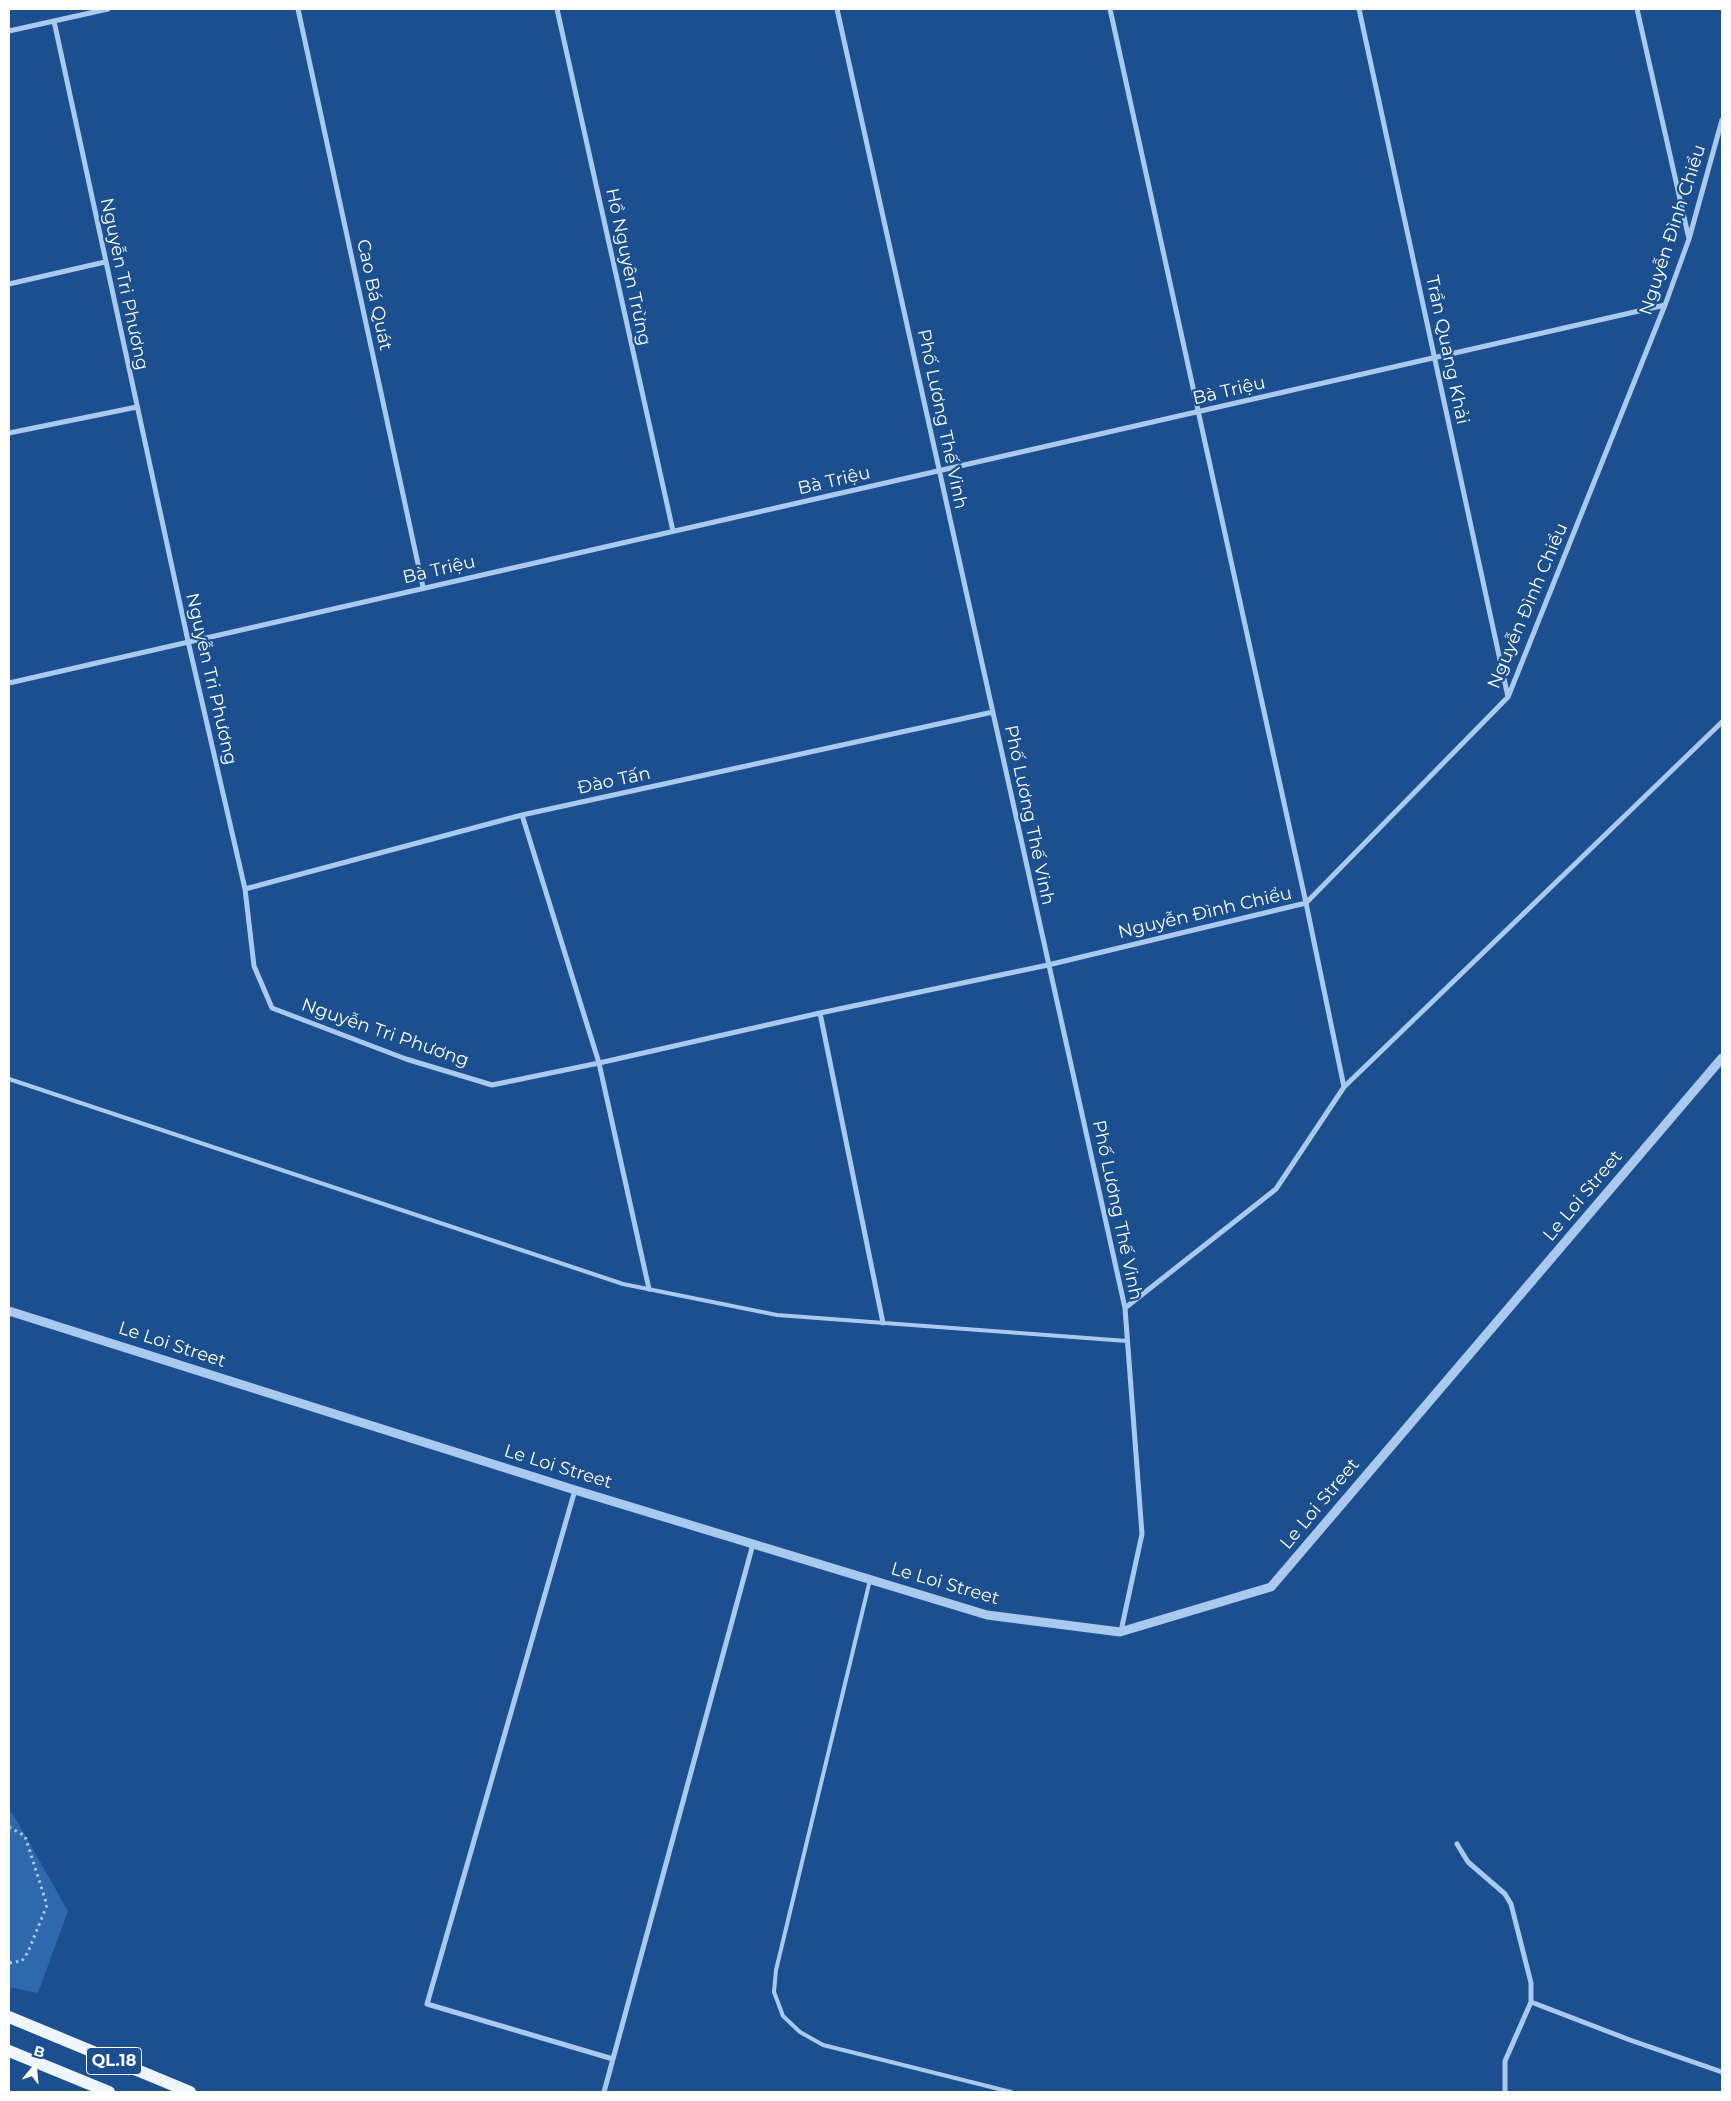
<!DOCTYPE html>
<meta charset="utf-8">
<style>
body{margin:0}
#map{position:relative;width:1731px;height:2101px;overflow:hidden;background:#1b4f8f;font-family:Montserrat,sans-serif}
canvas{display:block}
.frame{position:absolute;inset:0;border:10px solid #fff;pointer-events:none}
.north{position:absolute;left:10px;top:2041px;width:50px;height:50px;-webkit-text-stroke:4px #1b4f8f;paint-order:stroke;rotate:17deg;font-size:14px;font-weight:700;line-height:20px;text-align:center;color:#fff}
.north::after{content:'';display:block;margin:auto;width:18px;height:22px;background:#fff;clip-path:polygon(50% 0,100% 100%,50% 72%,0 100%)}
</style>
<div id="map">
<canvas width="1731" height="2101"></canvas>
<div class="frame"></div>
<div class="north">B</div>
</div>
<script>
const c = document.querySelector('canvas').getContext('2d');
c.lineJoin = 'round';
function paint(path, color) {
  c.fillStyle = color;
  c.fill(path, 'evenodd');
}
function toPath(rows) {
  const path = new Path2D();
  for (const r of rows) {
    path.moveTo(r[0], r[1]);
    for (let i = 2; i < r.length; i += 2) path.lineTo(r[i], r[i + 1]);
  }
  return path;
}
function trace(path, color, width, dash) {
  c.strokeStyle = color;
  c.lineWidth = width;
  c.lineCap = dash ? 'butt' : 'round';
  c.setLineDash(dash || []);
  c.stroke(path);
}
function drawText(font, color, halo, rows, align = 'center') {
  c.font = font + ' Montserrat,sans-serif';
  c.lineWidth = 4.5;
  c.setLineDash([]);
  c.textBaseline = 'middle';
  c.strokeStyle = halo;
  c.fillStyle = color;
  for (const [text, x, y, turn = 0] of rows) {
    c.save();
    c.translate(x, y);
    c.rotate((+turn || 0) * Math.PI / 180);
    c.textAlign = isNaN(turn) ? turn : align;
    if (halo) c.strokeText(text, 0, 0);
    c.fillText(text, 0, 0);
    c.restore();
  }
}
const green = toPath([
 [9,1811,14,1816,68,1911,38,1993,9,1987]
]);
const path = toPath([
 [9,1827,25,1836,47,1905,28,1952,22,1961,9,1963]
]);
const service = toPath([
 [9,1079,623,1284,777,1315,1127,1341],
 [870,1580,776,1970,774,1992,783,2016,800,2032,823,2045,1011,2092]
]);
const minor = toPath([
 [298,9,423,587],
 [557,9,673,531],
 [837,9,1125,1308,1142,1534,1121,1631],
 [1110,9,1306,903,1344,1087,1276,1189,1125,1308],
 [1359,9,1508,697],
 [1637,9,1689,239],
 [54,21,188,641,245,889,254,966,272,1008,406,1059,492,1085,599,1063,820,1013,1048,965,1306,903,1508,697,1665,305,1689,239,1722,120],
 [9,31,108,9],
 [9,284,105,262],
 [9,433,137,407],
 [9,683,1665,305],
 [522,815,599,1063,649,1289],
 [245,889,522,815,993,712],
 [820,1013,883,1323],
 [1344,1087,1722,722],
 [575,1490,427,2004,613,2059],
 [1457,1844,1468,1862,1505,1894,1511,1904,1531,1983,1531,2002,1505,2061,1505,2092],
 [1531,2002,1630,2040,1722,2072],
 [604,2092,753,1544]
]);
const tertiary = toPath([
 [9,1311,575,1490,987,1615,1120,1632,1271,1587,1722,1058]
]);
const primary = toPath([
 [9,2017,190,2092],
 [9,2051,109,2092]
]);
const shields = [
 [114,2061,55]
];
const shieldNames = [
 ["QL.18",114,2061]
];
const streetNames = [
 ["Nguyễn Đình Chiểu",1673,230,-72],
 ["Hồ Nguyên Trừng",628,267,78],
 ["Nguyễn Tri Phương",124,284,78],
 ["Cao Bá Quát",374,295,78],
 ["Trần Quang Khải",1447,350,78],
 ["Bà Triệu",1229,391,-13],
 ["Phố Lương Thế Vinh",942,419,78],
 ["Bà Triệu",834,481,-13],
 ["Bà Triệu",439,570,-13],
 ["Nguyễn Đình Chiểu",1528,606,-67],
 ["Nguyễn Tri Phương",211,679,77],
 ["Đào Tấn",614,781,-12],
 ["Phố Lương Thế Vinh",1029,815,78],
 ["Nguyễn Đình Chiểu",1205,913,-13],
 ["Nguyễn Tri Phương",385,1033,19],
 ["Le Loi Street",1583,1196,-50],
 ["Phố Lương Thế Vinh",1117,1210,78],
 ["Le Loi Street",172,1345,18],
 ["Le Loi Street",558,1467,17],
 ["Le Loi Street",1320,1504,-50],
 ["Le Loi Street",945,1584,16]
];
paint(green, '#2e69ad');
trace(path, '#a9c9ee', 3, [2.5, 4]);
trace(service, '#a9c9ee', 4);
trace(minor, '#a9c9ee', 5);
trace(tertiary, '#a9c9ee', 9);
trace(primary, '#f0f6ff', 12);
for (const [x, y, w] of shields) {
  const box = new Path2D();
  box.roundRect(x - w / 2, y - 13.5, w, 27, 4);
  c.fillStyle = '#1b4f8f';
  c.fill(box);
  trace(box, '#fff', 1);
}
drawText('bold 16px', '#fff', null, shieldNames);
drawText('18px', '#fff', '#1b4f8f', streetNames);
</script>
